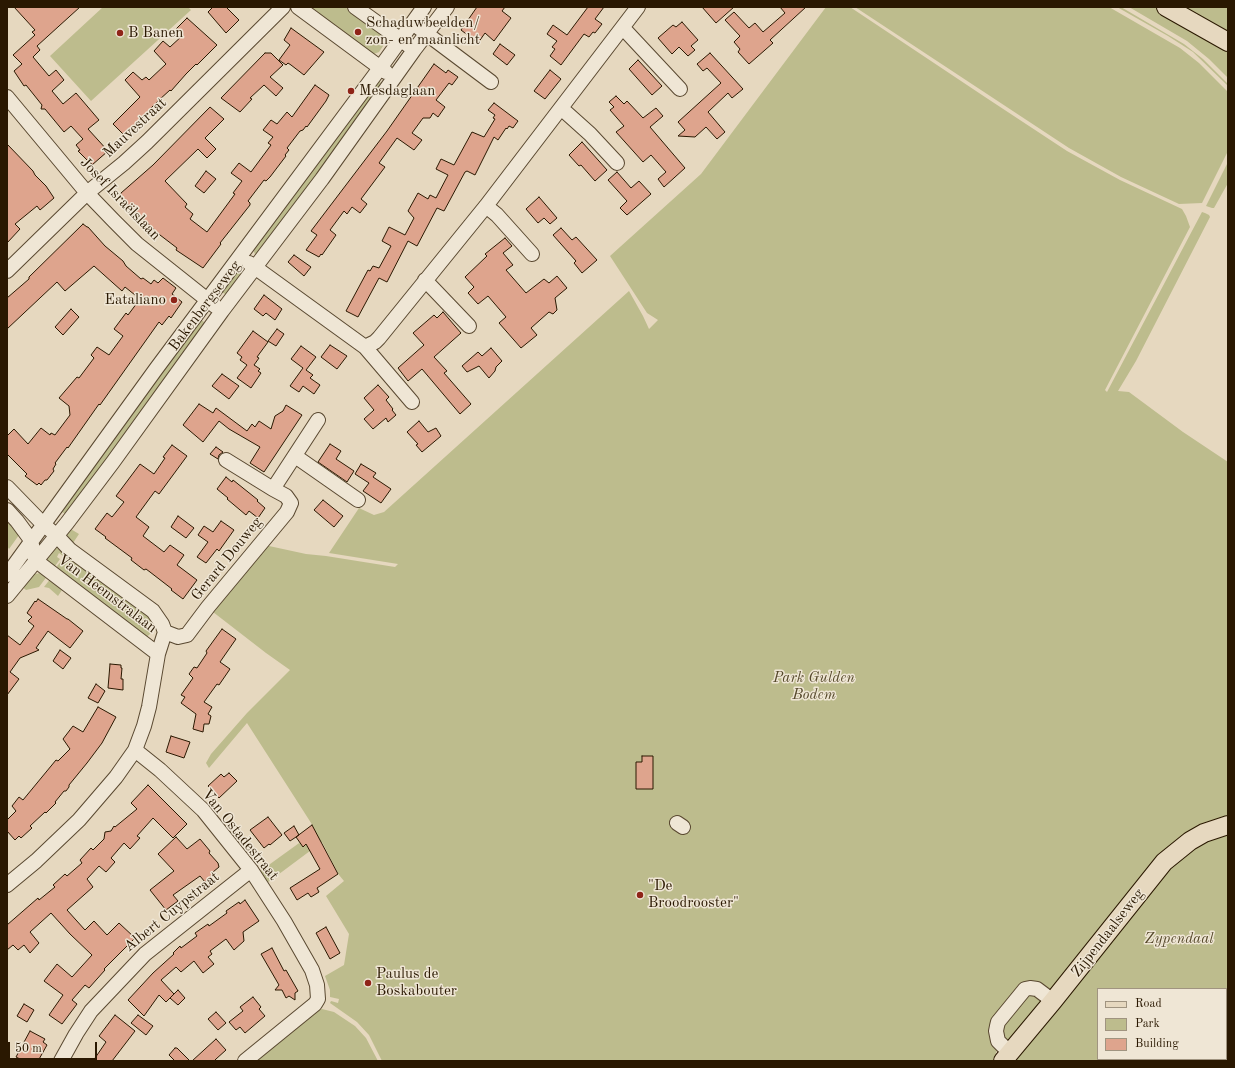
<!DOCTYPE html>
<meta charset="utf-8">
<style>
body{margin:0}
#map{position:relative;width:1235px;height:1068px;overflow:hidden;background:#e6d8bf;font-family:"Old Standard TT",serif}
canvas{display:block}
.frame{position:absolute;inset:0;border:8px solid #2a1801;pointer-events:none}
.legend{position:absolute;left:1097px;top:988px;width:130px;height:72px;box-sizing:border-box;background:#efe6d5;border:1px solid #a09480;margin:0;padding:5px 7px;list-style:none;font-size:12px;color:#2a1801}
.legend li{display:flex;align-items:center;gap:8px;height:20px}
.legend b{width:20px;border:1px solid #a09480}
.scale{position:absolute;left:8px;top:1042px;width:89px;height:18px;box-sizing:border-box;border:2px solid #2a1801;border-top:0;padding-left:5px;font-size:12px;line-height:14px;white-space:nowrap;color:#2a1801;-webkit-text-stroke:3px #efe6d5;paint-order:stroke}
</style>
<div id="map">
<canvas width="1235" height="1068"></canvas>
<div class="frame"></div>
<ul class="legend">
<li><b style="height:5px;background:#e6d8bf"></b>Road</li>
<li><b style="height:11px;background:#bdbc8d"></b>Park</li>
<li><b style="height:11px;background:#dea48d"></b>Building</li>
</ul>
<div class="scale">50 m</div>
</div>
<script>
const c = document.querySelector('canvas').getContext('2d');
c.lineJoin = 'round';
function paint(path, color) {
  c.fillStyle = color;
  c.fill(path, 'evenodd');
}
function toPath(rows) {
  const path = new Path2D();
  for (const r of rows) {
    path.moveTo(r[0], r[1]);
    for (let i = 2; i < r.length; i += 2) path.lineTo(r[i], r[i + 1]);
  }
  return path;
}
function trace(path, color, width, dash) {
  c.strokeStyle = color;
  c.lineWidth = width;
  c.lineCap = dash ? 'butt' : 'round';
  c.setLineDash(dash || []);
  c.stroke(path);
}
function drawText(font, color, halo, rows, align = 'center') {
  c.font = font + ' "Old Standard TT",serif';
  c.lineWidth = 3;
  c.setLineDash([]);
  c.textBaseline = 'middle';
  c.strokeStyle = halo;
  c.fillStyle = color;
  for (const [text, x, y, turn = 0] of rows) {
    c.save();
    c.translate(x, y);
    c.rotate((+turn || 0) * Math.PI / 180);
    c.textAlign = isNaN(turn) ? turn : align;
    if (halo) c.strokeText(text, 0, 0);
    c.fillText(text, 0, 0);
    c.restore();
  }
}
const green = toPath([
 [103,7,188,7,191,10,91,101,50,56],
 [306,7,345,7,382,33,385,43,379,52,371,55],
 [826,7,850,7,985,97,1067,151,1120,180,1182,209,1186,216,1190,227,1105,390,1107,392,1202,212,1205,213,1209,215,1210,217,1136,361,1118,391,1129,392,1183,432,1228,462,1228,819,1222,820,1108,922,1105,921,1013,1040,1005,1042,996,1052,995,1061,382,1061,369,1035,357,1022,330,1003,331,1001,338,1003,339,999,330,997,330,990,325,976,344,965,349,934,326,896,344,881,339,875,322,842,267,883,259,872,313,833,313,826,247,723,209,768,206,763,211,754,247,713,290,670,266,653,213,612,263,547,269,546,306,554,326,556,395,567,398,564,329,553,359,508,374,515,384,512,629,291,643,316,649,329,658,320,647,313,610,256,701,174],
 [855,7,1109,7,1180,48,1199,63,1228,92,1228,151,1202,203,1179,204,1121,177,1069,148],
 [1117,7,1121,7,1184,44,1203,59,1228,84,1228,86,1193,52,1168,36],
 [1129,7,1155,7,1228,49,1228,78,1209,59,1187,41],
 [1176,7,1228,7,1228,37],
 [375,80,380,81,382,88,263,251,255,254,253,250],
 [1228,162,1228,183,1214,208,1212,208,1206,206],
 [237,270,245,275,228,295,223,293,222,288],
 [199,320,203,321,205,324,123,439,66,514,62,512,60,509],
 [7,521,19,535,9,549,7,546],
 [69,528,79,534,71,546,66,536],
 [55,548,61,549,65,553,63,556,59,553,57,557,60,559,53,569,46,564,46,556],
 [66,556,156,622,155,628,149,635,145,638,59,574,57,566],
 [41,573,48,575,39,587,26,590,21,586,34,574],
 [51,578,55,583,62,590,58,596,49,588,44,587],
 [1228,830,1228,1061,1011,1061,1180,855],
 [1098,989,1226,989,1226,1059,1098,1059],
 [322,1009,334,1012,355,1026,366,1038,378,1061,257,1061,314,1011]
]);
const water = toPath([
 [1152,1059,1222,1059,1214,1061,1150,1061,1152,1059]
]);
const building = toPath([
 [14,7,80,7,37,46,40,50,33,57,49,76,56,70,64,80,52,91,63,104,76,93,99,120,88,129,108,151,92,165,89,160,88,161,78,151,80,150,76,145,83,139,71,126,64,132,45,109,41,109,42,105,26,85,24,86,14,71,22,64,13,55,35,35,32,32,35,30,14,7],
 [213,7,226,7,239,20,226,33,208,12,213,7],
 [477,7,505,7,502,11,511,18,494,41,485,33,478,43,461,30,477,7],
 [588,7,604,7,595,19,602,24,595,33,593,32,589,37,584,34,561,65,550,56,555,49,552,47,557,41,547,34,553,25,567,35,588,7],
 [702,7,734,7,716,23,702,7],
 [780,7,806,7,770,40,773,43,749,64,738,52,740,49,734,42,740,36,725,20,734,12,749,28,755,23,763,32,785,13,780,7],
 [187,18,217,45,197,65,196,64,186,74,171,91,170,90,159,100,151,108,152,109,129,133,127,132,124,135,113,124,140,97,125,80,133,72,142,80,146,77,149,80,166,64,154,51,163,41,170,47,183,35,176,29,187,18],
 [682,22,698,40,691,46,695,50,688,56,679,47,672,54,658,38,673,25,676,27,682,22],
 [291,28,324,52,304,75,291,65,288,63,286,65,279,60,290,45,284,40,291,28],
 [500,44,515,55,507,65,493,54,500,44],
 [265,53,271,53,283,65,270,77,283,88,276,96,264,85,250,98,252,99,240,112,221,98,265,53],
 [710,53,743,89,732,98,728,93,708,112,725,132,717,139,706,127,695,137,678,136,685,130,678,122,721,83,707,68,703,71,697,64,710,53],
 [638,60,662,86,652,95,629,69,638,60],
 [434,64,446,73,448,70,458,77,452,85,449,83,436,100,445,107,438,117,433,113,430,118,423,118,412,133,422,140,414,150,397,138,379,163,385,167,361,199,367,204,360,213,352,207,347,214,344,211,330,230,336,235,322,255,321,254,319,257,306,250,317,235,311,231,387,131,434,64],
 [550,70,561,79,545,99,534,91,550,70],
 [315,85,329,95,326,101,307,127,306,126,303,130,300,131,287,148,289,150,285,155,286,156,270,177,266,181,264,180,248,201,250,203,250,205,220,243,221,244,203,268,176,250,177,248,160,235,123,200,124,199,120,195,121,193,153,165,210,107,224,119,205,138,216,149,207,158,198,149,165,181,187,204,185,207,193,214,190,219,207,232,235,194,233,193,242,181,231,173,239,163,251,172,271,145,268,143,273,137,263,130,271,120,277,124,287,112,292,117,315,85],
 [616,96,624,104,627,101,643,118,656,108,663,116,650,127,685,168,664,187,658,179,666,172,651,155,643,162,616,132,624,126,610,110,614,107,609,102,616,96],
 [494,103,518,121,513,128,509,126,507,129,506,128,498,140,494,137,475,175,467,171,465,172,444,211,437,208,417,246,408,241,387,282,379,278,358,317,346,311,368,270,370,271,373,266,379,268,391,246,382,241,389,227,405,235,414,218,408,211,418,193,428,199,430,195,436,198,448,175,436,169,441,159,454,165,472,132,484,137,495,119,493,118,495,115,488,110,494,103],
 [582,142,607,170,595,181,581,165,579,166,569,155,582,142],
 [7,144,33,171,35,175,46,186,54,198,40,210,37,206,15,224,20,229,7,243,7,144],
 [206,171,216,179,204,193,195,186,206,171],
 [617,172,631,188,639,181,651,194,627,215,620,208,627,201,608,180,617,172],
 [539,197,557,218,550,224,544,218,538,223,526,209,539,197],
 [83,224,87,227,88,227,105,246,123,261,126,266,141,279,143,278,151,284,154,280,158,283,163,278,176,288,172,294,182,302,171,318,169,316,162,325,159,322,100,405,99,404,68,448,67,447,55,463,56,464,53,469,54,471,47,480,45,480,41,485,39,483,37,485,25,476,27,474,7,454,7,436,14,429,28,444,41,428,50,435,51,433,55,435,70,415,69,406,59,398,77,377,79,378,94,358,91,355,97,347,109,355,123,336,114,329,126,313,128,315,140,299,125,287,122,291,94,266,65,291,57,282,7,329,7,298,29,279,29,277,83,224],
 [561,228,572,240,576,237,597,260,582,273,574,263,576,261,553,235,561,228],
 [505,238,512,246,503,253,513,265,506,270,526,293,544,279,549,283,557,276,567,288,555,298,557,310,553,314,549,312,531,328,537,335,521,348,499,323,506,317,488,296,478,304,468,293,474,287,465,277,487,256,485,254,505,238],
 [294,255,311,267,304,276,288,262,294,255],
 [264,295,282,309,275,320,266,313,263,316,254,309,264,295],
 [71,309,79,317,63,335,55,327,71,309],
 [443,312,461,333,434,357,447,371,444,373,471,404,460,414,422,369,408,381,398,368,424,345,413,333,434,315,437,318,443,312],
 [277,329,284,334,276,346,268,341,277,329],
 [253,331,268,342,257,357,259,358,254,365,260,369,258,371,261,373,251,388,237,378,247,365,240,360,242,357,237,353,253,331],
 [330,345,347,356,337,369,321,357,330,345],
 [301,346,316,357,306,370,313,375,310,378,320,385,314,394,303,386,299,392,290,386,303,368,291,359,301,346],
 [491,348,502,361,496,367,495,371,489,378,479,366,467,372,462,366,478,352,482,356,491,348],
 [222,374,239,386,229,399,212,386,222,374],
 [378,385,389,397,386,400,393,409,392,410,396,415,388,422,386,418,373,429,364,419,374,410,364,398,378,385],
 [199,404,213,413,216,408,247,431,252,424,255,427,259,421,271,429,275,416,283,411,286,405,302,415,264,472,250,463,260,447,229,429,219,421,203,442,183,425,199,404],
 [419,421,428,432,436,428,441,436,422,452,416,445,418,444,407,432,419,421],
 [330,444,341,451,336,459,354,471,347,482,318,462,330,444],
 [172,445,187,456,159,494,155,491,136,517,149,527,143,536,164,552,170,545,184,555,177,565,197,580,183,599,171,590,172,589,150,572,146,569,144,570,131,560,132,558,105,538,106,537,95,529,107,513,112,517,124,502,116,496,140,464,154,474,165,458,163,457,172,445],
 [216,447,223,452,219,455,218,459,210,454,216,447],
 [361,464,376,473,373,477,391,489,381,503,363,491,369,483,355,474,361,464],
 [226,477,232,482,233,480,258,500,257,501,265,508,258,518,249,511,246,515,227,499,228,498,217,489,226,477],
 [323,500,343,516,334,527,314,510,323,500],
 [178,516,194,528,186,538,171,527,178,516],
 [221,521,234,530,219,551,217,549,206,563,197,557,208,542,198,535,204,526,213,532,221,521],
 [38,599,67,619,68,619,83,631,70,648,48,631,36,648,39,650,20,658,10,672,19,679,7,695,7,635,20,645,34,626,28,621,32,617,27,613,35,601,36,602,38,599],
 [222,629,236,639,220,662,230,669,219,685,217,684,204,702,212,707,208,714,211,716,209,724,204,724,203,732,193,729,196,714,181,703,185,697,181,695,193,678,189,674,194,667,197,668,207,653,206,651,222,629],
 [60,650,71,658,63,669,53,661,60,650],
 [110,664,121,665,121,668,122,668,121,679,123,679,123,690,108,688,110,664],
 [96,684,105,691,98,703,88,698,96,684],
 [98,707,116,717,102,743,87,763,69,785,69,787,66,791,64,791,55,802,56,803,46,813,45,812,30,826,32,828,21,838,19,836,15,840,7,831,7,820,16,811,12,806,19,797,23,800,56,760,58,761,70,749,63,739,73,726,83,732,98,707],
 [171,736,190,742,184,758,166,752,171,736],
 [642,756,653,756,653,789,636,789,636,762,642,762,642,756],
 [229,773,237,781,219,798,208,786,221,774,224,777,229,773],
 [148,785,187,824,173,838,153,818,137,836,140,838,130,849,124,843,111,858,115,862,106,872,99,866,87,879,93,887,67,910,85,930,94,921,107,935,119,923,135,938,104,969,105,970,89,988,85,985,72,1000,77,1004,62,1024,49,1015,63,995,44,981,57,964,72,977,92,955,70,934,51,913,30,932,39,943,30,953,24,945,18,950,13,945,7,950,7,925,38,898,39,900,55,887,53,885,65,874,67,876,82,863,80,860,91,848,93,850,104,839,105,832,111,831,114,826,115,827,137,809,131,803,148,785],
 [268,817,282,835,270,845,269,844,264,848,250,830,268,817],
 [312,825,338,874,317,888,319,892,311,897,308,893,297,900,290,888,320,869,306,844,303,847,296,837,312,825],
 [294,826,299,835,290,841,284,833,294,826],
 [176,837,187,849,200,839,210,851,209,853,218,863,219,867,213,872,214,874,205,882,200,876,173,895,178,901,166,910,150,890,174,871,158,854,176,837],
 [245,900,259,921,243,932,244,941,234,950,226,939,210,951,212,954,208,957,214,964,203,973,194,961,181,972,176,967,161,980,174,994,166,1002,159,995,144,1016,128,1000,153,973,174,954,173,953,180,946,181,948,197,936,195,933,208,924,209,926,227,913,226,911,239,902,240,904,245,900],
 [326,927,340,953,330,959,316,933,326,927],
 [272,948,284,971,286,970,298,991,295,993,295,1000,289,996,286,998,282,990,275,990,279,985,261,954,272,948],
 [178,990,185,998,178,1005,170,998,178,990],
 [253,997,261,1007,259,1009,265,1016,245,1033,240,1027,236,1030,229,1022,243,1011,240,1007,253,997],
 [24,1004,34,1010,27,1022,17,1016,24,1004],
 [216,1012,226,1023,218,1030,208,1019,216,1012],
 [115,1015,135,1031,112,1061,93,1061,106,1042,99,1036,115,1015],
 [138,1015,153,1026,146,1035,131,1023,138,1015],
 [30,1031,45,1039,43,1042,47,1045,38,1061,24,1061,16,1057,30,1031],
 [216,1039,226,1050,216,1059,214,1061,192,1061,216,1039],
 [175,1048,177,1048,190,1061,175,1061,169,1055,175,1048]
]);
const minor = toPath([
 [298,7,386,72],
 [355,7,408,45],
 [419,28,491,82],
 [623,28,680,89],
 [7,97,87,193,114,221,137,244,215,306],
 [561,108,590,134,617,163],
 [486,206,497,215,532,254],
 [249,263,365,347,412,402],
 [7,271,87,193,124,163,147,142,283,7],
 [425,280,469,326],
 [365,347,375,342,379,338,486,206,638,7],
 [295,456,358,500],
 [226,460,273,489],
 [7,487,43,524,56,535,70,550,153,611,162,624,165,632,158,654,149,707,144,726,135,750,116,777,79,820,36,861,7,885],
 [7,510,17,521,31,540,35,560,158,654],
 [7,575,156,369,380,68,424,7],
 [7,596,67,523,113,462,222,311,322,179,414,50,447,7],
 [165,632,178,637,187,635,208,607,287,512,291,503,286,496,273,489,318,420],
 [135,750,160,770,203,810,251,870,284,921,312,970,317,985,318,999,315,1004,245,1061],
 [677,823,683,827],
 [1010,1053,998,1041,996,1031,997,1026,998,1022,1025,989,1030,988,1037,989,1053,1001],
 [61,1061,76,1034,91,1011,145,954,251,870]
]);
const major = toPath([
 [1166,7,1228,42],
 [1003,1061,1053,1001,1164,862,1190,841,1204,833,1228,825]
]);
const markers = [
 [358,32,4,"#8f2418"],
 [120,33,4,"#8f2418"],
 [351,91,4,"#8f2418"],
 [174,300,4,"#8f2418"],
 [640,895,4,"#8f2418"],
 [368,983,4,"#8f2418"]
];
const poiNames = [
 ["Schaduwbeelden/",366,23],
 ["zon- en maanlicht",366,40],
 ["B Banen",128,33],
 ["Mesdaglaan",359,91],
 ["Eataliano",166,300,"right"],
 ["\"De",648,886],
 ["Broodrooster\"",648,903],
 ["Paulus de",376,974],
 ["Boskabouter",376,991]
];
const streetNames = [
 ["Mauvestraat",135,128,-43],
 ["Josef Israëlslaan",120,199,46],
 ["Bakenbergseweg",205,306,-53],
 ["Gerard Douweg",227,559,-51],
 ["Van Heemstralaan",107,594,37],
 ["Van Ostadestraat",240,835,51],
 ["Albert Cuypstraat",172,912,-39],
 ["Zijpendaalseweg",1108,933,-52]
];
const parkNames = [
 ["Park Gulden",814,678],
 ["Bodem",814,695],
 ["Zypendaal",1179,939]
];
paint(green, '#bdbc8d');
paint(water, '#9bb7bd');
trace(water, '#6e7772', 1);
paint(building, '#dea48d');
trace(building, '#2a1801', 1);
trace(minor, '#594830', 16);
trace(major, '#2a1801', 20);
trace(minor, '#efe6d5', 14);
trace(major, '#e6d8bf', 18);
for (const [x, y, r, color] of markers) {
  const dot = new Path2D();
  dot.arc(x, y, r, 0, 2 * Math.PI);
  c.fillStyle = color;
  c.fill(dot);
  trace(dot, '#efe6d5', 1.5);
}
drawText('15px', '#2a1801', '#efe6d5', poiNames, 'left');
drawText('15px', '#2a1801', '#efe6d5', streetNames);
drawText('italic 15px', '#56492b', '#efe6d5', parkNames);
</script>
